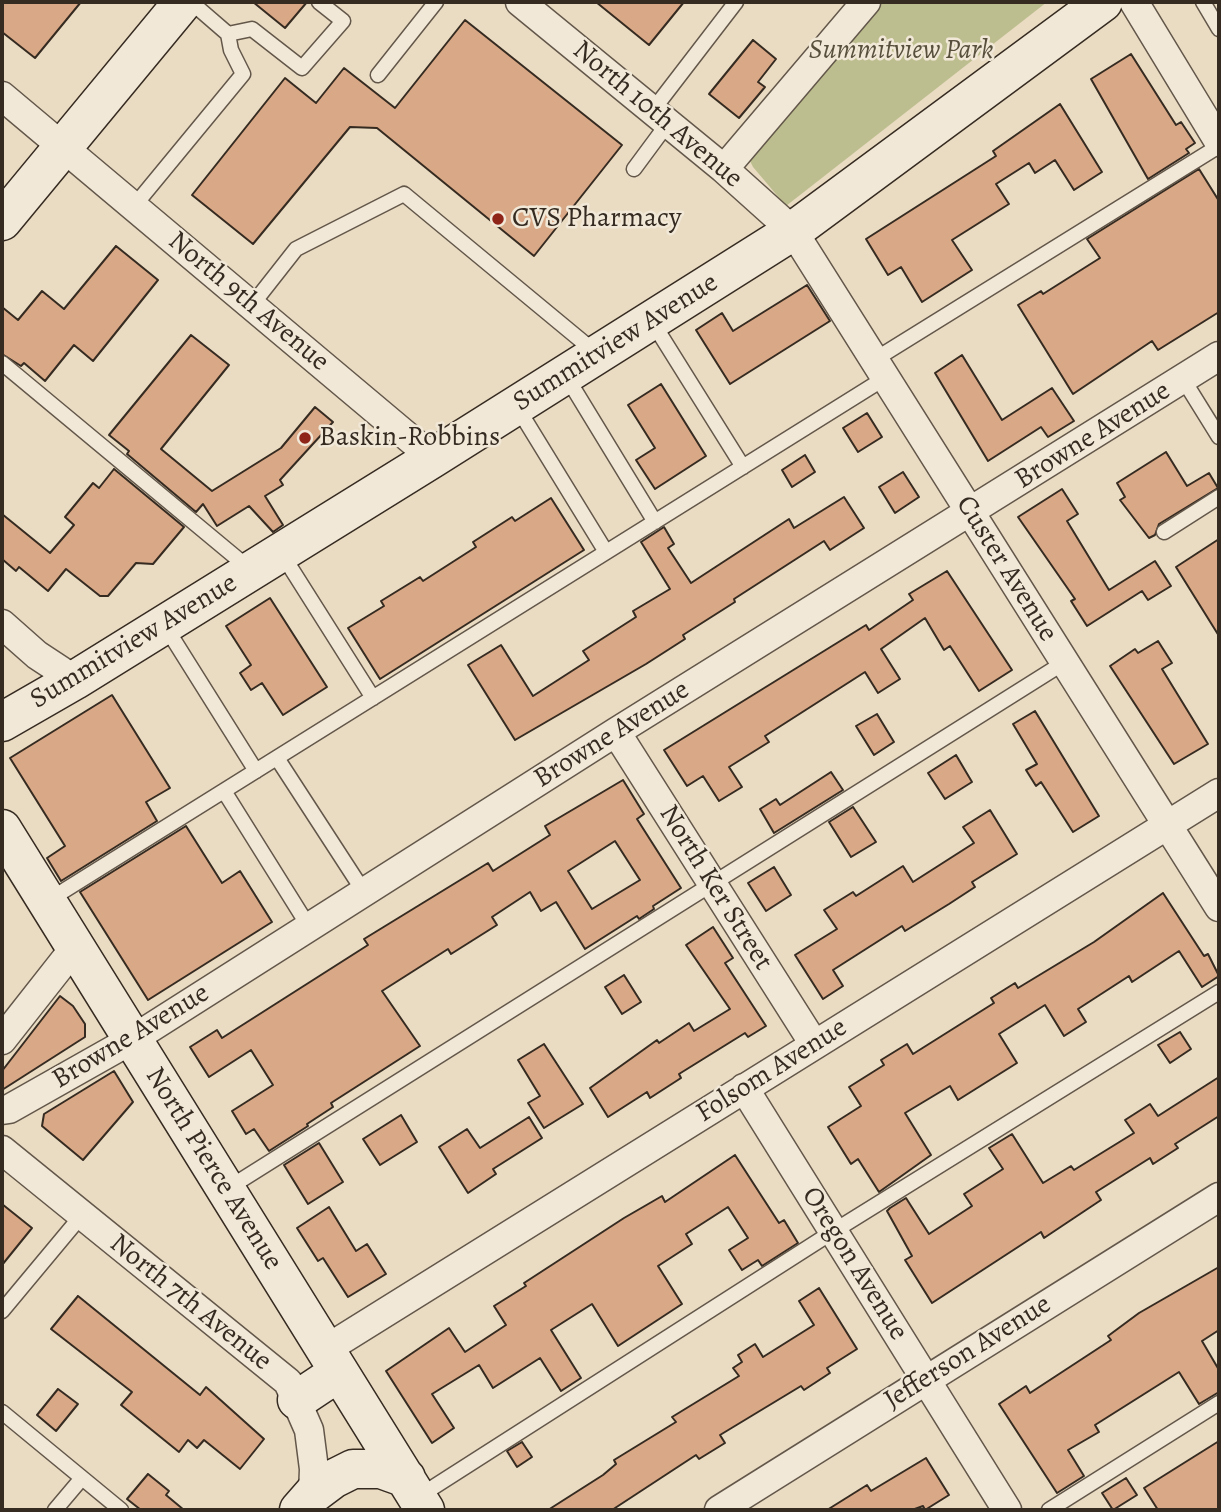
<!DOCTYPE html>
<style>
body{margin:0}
#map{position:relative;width:1221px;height:1512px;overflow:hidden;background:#eadcc3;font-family:Alegreya,serif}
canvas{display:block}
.frame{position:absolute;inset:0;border:4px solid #362b21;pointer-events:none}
</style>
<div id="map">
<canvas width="1221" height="1512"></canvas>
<div class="frame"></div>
</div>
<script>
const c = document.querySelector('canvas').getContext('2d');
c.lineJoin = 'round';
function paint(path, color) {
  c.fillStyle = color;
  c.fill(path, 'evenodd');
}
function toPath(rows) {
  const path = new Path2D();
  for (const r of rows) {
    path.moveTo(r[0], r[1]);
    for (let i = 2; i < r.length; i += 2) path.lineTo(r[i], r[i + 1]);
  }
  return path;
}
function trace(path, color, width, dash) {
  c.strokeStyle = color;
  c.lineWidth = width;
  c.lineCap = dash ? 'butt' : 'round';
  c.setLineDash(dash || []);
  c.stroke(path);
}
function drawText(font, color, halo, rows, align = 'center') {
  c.font = font + ' Alegreya,serif';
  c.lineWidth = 5;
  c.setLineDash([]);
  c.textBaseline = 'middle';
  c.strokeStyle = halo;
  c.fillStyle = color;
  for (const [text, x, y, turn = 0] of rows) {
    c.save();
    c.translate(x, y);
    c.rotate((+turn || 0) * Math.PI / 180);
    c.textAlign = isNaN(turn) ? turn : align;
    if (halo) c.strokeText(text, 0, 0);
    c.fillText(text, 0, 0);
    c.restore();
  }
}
const green = toPath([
 [877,2,1047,2,786,206,753,167,748,157]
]);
const building = toPath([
 [2,2,81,2,35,58,2,32,2,2],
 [253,2,307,2,285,28,253,2],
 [596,2,684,2,649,45,596,2],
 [465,20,622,145,534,256,377,128,350,127,253,244,192,195,285,78,316,103,344,68,395,108,465,20],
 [753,40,776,59,758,82,765,87,739,118,709,94,753,40],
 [1131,54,1176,125,1181,122,1195,143,1186,149,1189,153,1148,179,1091,79,1131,54],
 [1060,104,1102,172,1074,190,1055,160,1035,173,1029,163,996,184,1009,204,952,240,972,270,922,302,901,267,888,275,866,239,996,156,993,151,1060,104],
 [1199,169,1219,201,1219,312,1158,350,1152,341,1073,394,1018,305,1041,291,1043,294,1100,258,1087,239,1199,169],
 [116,246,158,280,93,361,74,345,45,381,24,363,21,366,2,354,2,307,18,320,42,291,64,309,116,246],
 [807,285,830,321,730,384,696,330,722,313,733,331,807,285],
 [191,335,229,365,161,449,212,491,281,448,315,407,333,422,280,480,283,485,265,496,283,525,273,532,249,506,217,526,203,504,196,512,127,454,129,451,109,435,191,335],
 [962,355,1002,420,1052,388,1074,421,1048,437,1041,427,988,461,935,373,962,355],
 [661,384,706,456,655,489,636,460,655,448,628,405,661,384],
 [867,413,882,437,858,452,843,428,867,413],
 [1166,452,1187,486,1209,473,1218,488,1159,524,1155,535,1149,538,1120,500,1125,497,1117,483,1166,452],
 [805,455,815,472,792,487,782,470,805,455],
 [114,469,184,527,153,564,136,563,108,596,100,596,66,569,48,591,19,567,16,571,2,559,2,514,50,553,74,525,65,517,93,483,99,488,114,469],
 [903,472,919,497,895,513,879,487,903,472],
 [1062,489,1078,514,1067,521,1109,590,1155,561,1171,586,1148,600,1142,591,1087,626,1071,601,1075,599,1018,517,1062,489],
 [844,497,864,528,830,550,824,541,734,599,735,602,683,635,685,639,646,664,515,740,468,665,501,645,533,696,589,660,583,651,636,617,633,611,670,589,641,542,664,527,674,544,668,548,691,583,789,519,794,528,844,497],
 [551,498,584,550,380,679,348,628,384,606,381,601,420,577,423,581,476,547,473,542,512,517,515,521,551,498],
 [1219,539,1219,636,1176,567,1219,539],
 [947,571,1012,670,979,691,950,646,944,650,925,618,881,649,900,679,878,693,865,672,765,736,769,742,729,767,742,787,719,801,703,776,687,786,664,750,866,625,869,630,913,600,909,594,947,571],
 [270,598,327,687,283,715,262,683,251,690,240,673,251,665,226,626,270,598],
 [1158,641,1172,663,1162,669,1208,744,1174,764,1110,666,1135,649,1138,653,1158,641],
 [112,695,170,788,146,802,157,821,61,881,47,858,65,846,10,758,112,695],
 [1035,711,1099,816,1073,832,1041,782,1036,786,1026,770,1037,764,1013,724,1035,711],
 [877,714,894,742,874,755,856,726,877,714],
 [956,755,972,782,945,799,928,773,956,755],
 [831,772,843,790,774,833,760,809,776,799,780,805,831,772],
 [623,780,644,814,637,819,681,888,653,906,654,909,639,919,637,916,585,949,556,902,541,911,530,892,492,917,497,925,451,954,448,949,382,991,420,1046,331,1103,333,1107,307,1124,308,1126,269,1151,254,1129,246,1134,232,1111,273,1085,251,1050,209,1077,190,1047,217,1030,222,1038,368,945,364,939,488,863,493,871,550,835,545,826,623,780],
 [615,841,640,880,592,909,568,871,615,841],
 [853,807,876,842,851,857,829,822,853,807],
 [990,810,1017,854,972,882,975,887,949,904,905,931,902,926,833,970,843,986,823,999,795,955,837,929,824,910,853,892,856,896,903,866,913,882,974,843,963,827,990,810],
 [186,826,222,883,240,871,272,922,148,1000,80,892,186,826],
 [774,867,791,895,766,911,748,883,774,867],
 [1163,893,1204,956,1208,954,1219,976,1202,987,1179,951,1132,982,1129,976,1078,1009,1086,1022,1064,1036,1045,1005,999,1034,1017,1063,958,1100,950,1086,905,1113,931,1155,879,1192,858,1159,851,1164,828,1127,861,1106,849,1087,884,1065,881,1060,907,1044,913,1054,994,1003,991,998,1015,983,1018,988,1094,942,1163,893],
 [713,927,733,958,725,963,766,1026,748,1037,745,1033,679,1074,681,1078,650,1098,647,1092,608,1117,590,1088,657,1040,659,1043,689,1023,694,1031,730,1009,686,945,713,927],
 [624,975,641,1002,622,1014,605,987,624,975],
 [60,996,73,1006,85,1024,85,1037,2,1090,2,1071,60,996],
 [1180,1032,1191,1049,1170,1063,1158,1045,1180,1032],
 [544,1044,583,1104,544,1128,528,1103,540,1096,518,1060,544,1044],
 [114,1071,133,1102,83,1160,42,1126,44,1114,114,1071],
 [1219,1077,1219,1116,1175,1144,1178,1148,1153,1164,1150,1158,1096,1192,1101,1200,1044,1238,1041,1232,932,1303,905,1260,912,1256,887,1211,890,1208,906,1198,929,1234,972,1206,964,1194,1003,1169,989,1148,1012,1134,1043,1183,1071,1166,1074,1170,1134,1133,1125,1120,1150,1104,1158,1116,1219,1077],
 [401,1115,417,1142,380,1165,363,1139,401,1115],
 [529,1117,542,1138,493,1169,496,1174,468,1193,439,1147,467,1129,480,1148,529,1117],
 [319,1143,343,1182,308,1204,284,1165,319,1143],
 [735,1155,779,1223,784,1220,798,1243,762,1266,758,1260,742,1270,729,1250,748,1238,728,1207,686,1234,692,1244,658,1266,682,1304,618,1346,592,1304,551,1330,581,1378,561,1391,540,1358,493,1388,479,1365,432,1394,454,1428,432,1443,386,1371,449,1328,465,1352,506,1325,494,1306,526,1286,524,1283,624,1218,662,1196,665,1202,735,1155],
 [2,1204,32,1228,2,1265,2,1204],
 [329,1207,356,1251,367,1244,386,1274,348,1297,323,1258,318,1261,297,1228,329,1207],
 [1219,1267,1219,1330,1202,1341,1219,1370,1219,1392,1199,1404,1179,1372,1095,1425,1099,1432,1068,1450,1084,1476,1057,1493,999,1404,1026,1386,1030,1393,1111,1340,1108,1336,1139,1313,1219,1267],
 [819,1288,857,1349,827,1368,830,1373,804,1390,801,1386,720,1435,725,1443,699,1459,696,1455,612,1510,548,1510,603,1475,616,1464,614,1460,676,1422,672,1417,739,1376,733,1368,742,1362,738,1355,755,1344,763,1357,814,1325,799,1301,819,1288],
 [78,1296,200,1395,206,1387,264,1439,240,1469,204,1440,197,1448,188,1440,179,1452,121,1405,132,1392,51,1329,78,1296],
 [58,1389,78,1404,56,1431,37,1415,58,1389],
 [1219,1441,1219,1510,1158,1510,1144,1488,1219,1441],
 [522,1442,532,1457,517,1467,507,1451,522,1442],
 [926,1458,949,1495,925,1510,923,1506,912,1510,827,1510,867,1485,871,1491,926,1458],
 [148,1474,169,1491,166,1495,184,1510,141,1510,127,1499,148,1474],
 [1126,1478,1137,1495,1113,1510,1102,1493,1126,1478]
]);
const lane = toPath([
 [1203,2,1219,29],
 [228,34,252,29,302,68,343,21,319,2],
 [378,75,436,2],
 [653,110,736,2],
 [634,169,668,123],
 [135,205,243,74,231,50,228,34,191,2],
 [252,305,296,249,404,194,595,352],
 [653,323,743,467],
 [874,360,1219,146],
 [2,363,251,570],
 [566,376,655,522],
 [1183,379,1219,437],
 [517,407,606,552],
 [1164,532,1219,497],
 [282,554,373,698],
 [165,626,256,771],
 [277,758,364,892],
 [224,791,309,927],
 [49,900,885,378],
 [227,1189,1065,662],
 [2,1311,82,1215],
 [2,1412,121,1510],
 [418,1497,834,1231,1219,992],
 [55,1510,82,1478],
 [1049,1510,1219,1403]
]);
const street = toPath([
 [520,2,724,169,793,231,1219,907],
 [1134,2,1219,142],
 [2,96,433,458],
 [724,169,866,2],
 [2,624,37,655,75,680],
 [616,732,814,1044],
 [2,1040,76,946],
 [744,1088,1007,1510],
 [2,1110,9,1109,133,1039,616,732,1219,356],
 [2,1150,288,1382,309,1430,314,1469,313,1494],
 [325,1350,1219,793],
 [719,1510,1219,1197]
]);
const secondary = toPath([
 [2,221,183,2],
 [2,722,75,680,433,458,793,231,1103,2],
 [2,829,425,1510],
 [297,1400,339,1372],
 [299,1510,313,1494,333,1479,353,1469,381,1469,406,1478]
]);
const markers = [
 [498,219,7,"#8f2418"],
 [305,438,7,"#8f2418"]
];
const parkNames = [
 ["Summitview Park",901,51]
];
const streetNames = [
 ["North 10th Avenue",657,115,40],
 ["North 9th Avenue",248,302,40],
 ["Summitview Avenue",616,343,-32],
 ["Browne Avenue",1093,436,-32],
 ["Custer Avenue",1006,569,58],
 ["Summitview Avenue",134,642,-31],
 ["Browne Avenue",612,735,-32],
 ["North Ker Street",715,888,58],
 ["Browne Avenue",131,1037,-31],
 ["Folsom Avenue",772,1071,-32],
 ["North Pierce Avenue",213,1169,58],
 ["Oregon Avenue",854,1264,58],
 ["North 7th Avenue",190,1303,39],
 ["Jefferson Avenue",968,1353,-32]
];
const poiNames = [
 ["CVS Pharmacy",512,219],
 ["Baskin-Robbins",319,438]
];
paint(green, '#bdbe8f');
paint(building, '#d9a886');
trace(building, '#362b21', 2);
trace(lane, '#63574a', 17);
trace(street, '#63574a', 31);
trace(secondary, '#362b21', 41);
trace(lane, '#f1e8d8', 14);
trace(street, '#f1e8d8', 28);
trace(secondary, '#f1e8d8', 38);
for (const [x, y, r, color] of markers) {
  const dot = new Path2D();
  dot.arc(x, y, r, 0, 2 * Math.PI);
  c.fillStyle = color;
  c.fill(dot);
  trace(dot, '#f1e8d8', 2.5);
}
drawText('italic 28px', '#58503c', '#f1e8d8', parkNames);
drawText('28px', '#362b21', '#f1e8d8', streetNames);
drawText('28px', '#362b21', '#f1e8d8', poiNames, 'left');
</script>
